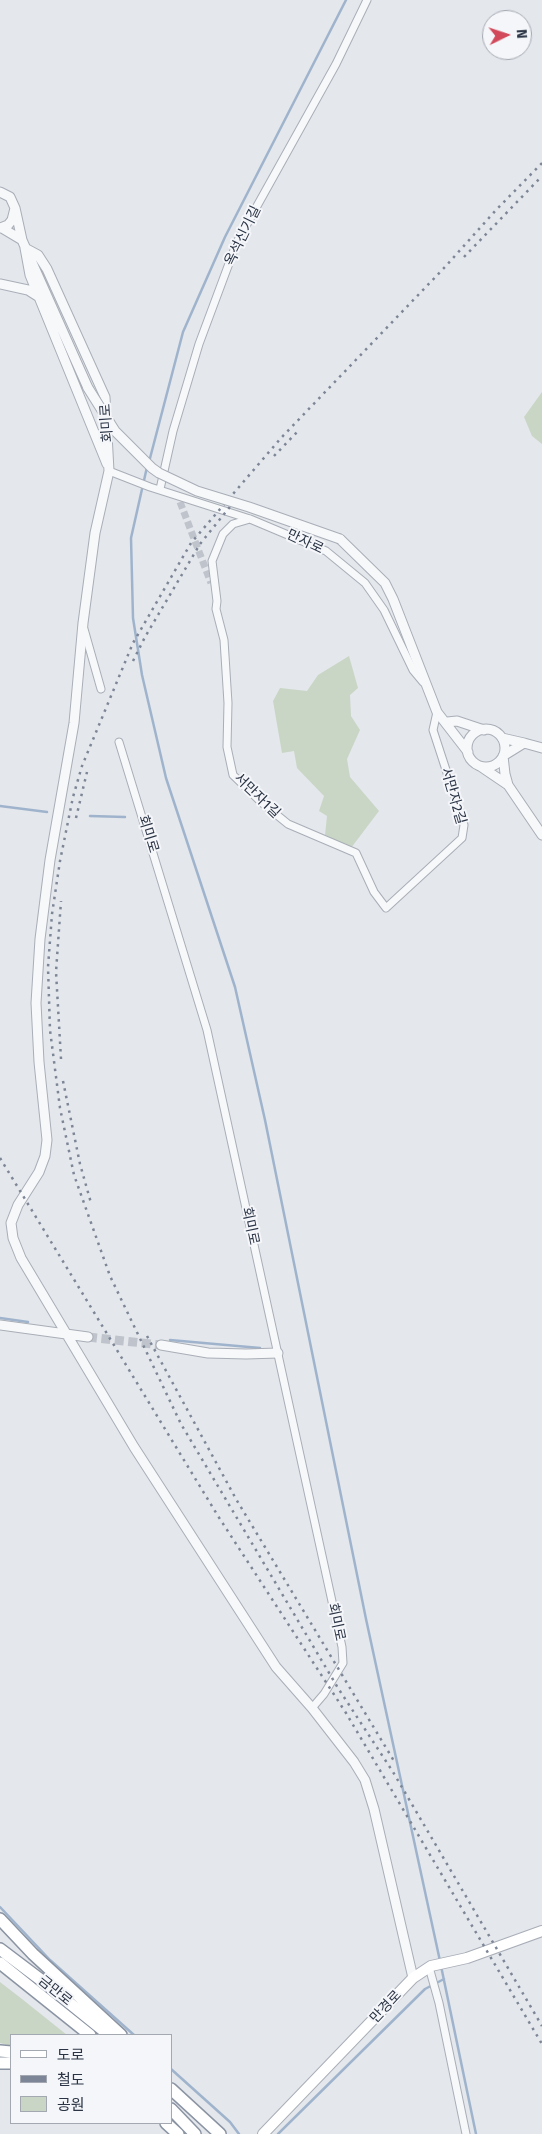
<!DOCTYPE html>
<meta charset="utf-8">
<style>
body{margin:0}
#map{position:relative;width:542px;height:2134px;overflow:hidden;background:#e4e7ec;font-family:"Fira Sans","Noto Sans KR",sans-serif}
canvas{display:block}
.legend{position:absolute;left:10px;top:2034px;width:162px;height:90px;box-sizing:border-box;background:#f4f6f9;border:1px solid #a4a8b1;margin:0;padding:6px 9px;list-style:none;font-size:15px;color:#2b3445}
.legend li{display:flex;align-items:center;gap:10px;height:25px}
.legend b{width:25px;border:1px solid #a4a8b1}
.north{position:absolute;left:482px;top:10px;width:50px;height:50px;box-sizing:border-box;background:#f4f6f9;border:1px solid #a4a8b1;border-radius:50%;rotate:86deg;font-size:14px;font-weight:700;line-height:20px;text-align:center;color:#2b3445}
.north::after{content:'';display:block;margin:auto;width:18px;height:22px;background:#d1495b;clip-path:polygon(50% 0,100% 100%,50% 72%,0 100%)}
</style>
<div id="map">
<canvas width="542" height="2134"></canvas>
<ul class="legend">
<li><b style="height:6px;background:#fff"></b>도로</li>
<li><b style="height:6px;background:#7d8696"></b>철도</li>
<li><b style="height:14px;background:#c9d6c5"></b>공원</li>
</ul>
<div class="north">N</div>
</div>
<script>
const c = document.querySelector('canvas').getContext('2d');
c.lineJoin = 'round';
function paint(path, color) {
  c.fillStyle = color;
  c.fill(path, 'evenodd');
}
function toPath(rows) {
  const path = new Path2D();
  for (const r of rows) {
    if (r.length === 3) {
      path.moveTo(r[0] + r[2], r[1]);
      path.arc(r[0], r[1], r[2], 0, 2 * Math.PI);
      continue;
    }
    path.moveTo(r[0], r[1]);
    for (let i = 2; i < r.length; i += 2) path.lineTo(r[i], r[i + 1]);
  }
  return path;
}
function trace(path, color, width, dash) {
  c.strokeStyle = color;
  c.lineWidth = width;
  c.lineCap = dash ? 'butt' : 'round';
  c.setLineDash(dash || []);
  c.stroke(path);
}
function drawText(font, color, halo, rows, align = 'center') {
  c.font = font + ' "Fira Sans","Noto Sans KR",sans-serif';
  c.lineWidth = 4;
  c.setLineDash([]);
  c.textBaseline = 'middle';
  c.strokeStyle = halo;
  c.fillStyle = color;
  for (const [text, x, y, turn = 0] of rows) {
    c.save();
    c.translate(x, y);
    c.rotate((+turn || 0) * Math.PI / 180);
    c.textAlign = isNaN(turn) ? turn : align;
    if (halo) c.strokeText(text, 0, 0);
    c.fillText(text, 0, 0);
    c.restore();
  }
}
const green = toPath([
 [542,392,542,444,532,436,524,417],
 [349,656,358,688,350,695,351,716,360,730,347,759,350,777,379,811,351,848,325,835,327,816,319,811,324,796,297,768,294,751,282,753,273,701,280,688,307,691,318,675],
 [0,1982,22,1999,67,2035,11,2035,11,2046,0,2043]
]);
const stream = toPath([
 [149,462,183,332,225,237,346,0],
 [147,467,131,538,133,618,142,675,166,778,235,987,265,1120,366,1619,440,1961],
 [0,806,47,812],
 [90,816,125,817],
 [0,1318,28,1322],
 [170,1340,260,1348],
 [0,1907,50,1960,134,2035],
 [441,1966,476,2134],
 [171,2069,230,2122,239,2134],
 [278,2134,425,1989,444,1979]
]);
const minorTunnel = toPath([
 [180,502,211,583]
]);
const tertiaryTunnel = toPath([
 [88,1337,161,1345]
]);
const minor = toPath([
 [109,471,150,487,250,519,326,551,365,583,384,610,413,670,423,682],
 [160,489,173,431,199,344,237,242,336,64,367,0],
 [250,519,233,524,223,534,212,561,217,601,216,609,224,640,228,703,227,747,233,775,261,802,288,824,356,853,374,892,386,908,462,838,464,825,433,730,437,712],
 [84,629,101,689],
 [119,742,207,1030,342,1647,343,1663,324,1694,312,1708],
 [429,1967,439,2003,466,2134]
]);
const tertiary = toPath([
 [0,192,10,197,15,208,12,220,8,225,0,228],
 [2,228,22,240,15,208],
 [22,240,88,388],
 [25,248,38,255,47,269,105,397,109,471,95,533,83,623,74,723,50,860,40,939,36,1003,39,1062,47,1140,45,1156,39,1172,18,1205,11,1223,13,1238,21,1258,134,1447,276,1667,312,1708,354,1762,365,1780,374,1809,413,1978],
 [25,248,30,275,107,464],
 [0,284,28,290,39,297],
 [340,539,385,583,393,599,437,712,468,752],
 [447,722,457,721,484,730],
 [486,748,19],
 [524,743,542,748],
 [480,766,508,785,505,774,503,756,524,743,502,738],
 [508,785,542,835],
 [0,1325,88,1337],
 [161,1345,208,1353,246,1354,278,1353]
]);
const secondary = toPath([
 [263,2134,413,1978,431,1966,467,1958,542,1931]
]);
const trunk = toPath([
 [0,1919,33,1954,121,2035],
 [0,1949,41,1980,109,2035],
 [0,1963,90,2035],
 [0,2051,11,2052],
 [0,2063,11,2063],
 [171,2089,220,2134],
 [171,2109,195,2134],
 [166,2123,178,2134]
]);
const rail = toPath([
 [542,163,496,210,445,267,281,438,191,543,133,643,82,766,73,797,60,861,52,914,48,967,50,1030,60,1108,74,1175,110,1276,181,1424,338,1688,393,1772,542,2026],
 [464,257,542,176],
 [274,456,300,429],
 [133,661,145,637,200,544,233,503],
 [76,818,87,772],
 [61,1059,56,972,61,901],
 [63,1081,80,1164,91,1203],
 [0,1158,218,1516,346,1713,542,2044],
 [147,1336,236,1499,394,1761]
]);
const tertiaryBridge = toPath([
 [88,388,115,431,152,468,159,473,197,491,249,507,340,539]
]);
const streetNames = [
 ["옥석신기길",243,236,-64],
 ["회미로",107,423,-94],
 ["만자로",305,542,25],
 ["서만자1길",257,796,44],
 ["서만자2길",453,796,74],
 ["회미로",148,834,73],
 ["회미로",250,1226,78],
 ["회미로",336,1622,78],
 ["금만로",55,1991,39],
 ["만경로",386,2007,-47]
];
paint(green, '#c9d6c5');
trace(stream, '#9fb4cc', 2.5);
trace(minorTunnel, '#bfc3cb', 7, [7, 3.5]);
trace(tertiaryTunnel, '#bfc3cb', 9, [9, 4.5]);
trace(minor, '#a9aeb7', 9);
trace(tertiary, '#a9aeb7', 11);
trace(secondary, '#a9aeb7', 12);
trace(trunk, '#8b94a3', 14);
trace(minor, '#f7f8fa', 7);
trace(tertiary, '#f7f8fa', 9);
trace(secondary, '#fff', 10);
trace(trunk, '#fff', 11);
trace(rail, '#7d8696', 2.5, [2.5, 5]);
trace(tertiaryBridge, '#a9aeb7', 11, []);
trace(tertiaryBridge, '#f7f8fa', 9);
drawText('14px', '#2b3445', '#f4f6f9', streetNames);
</script>
